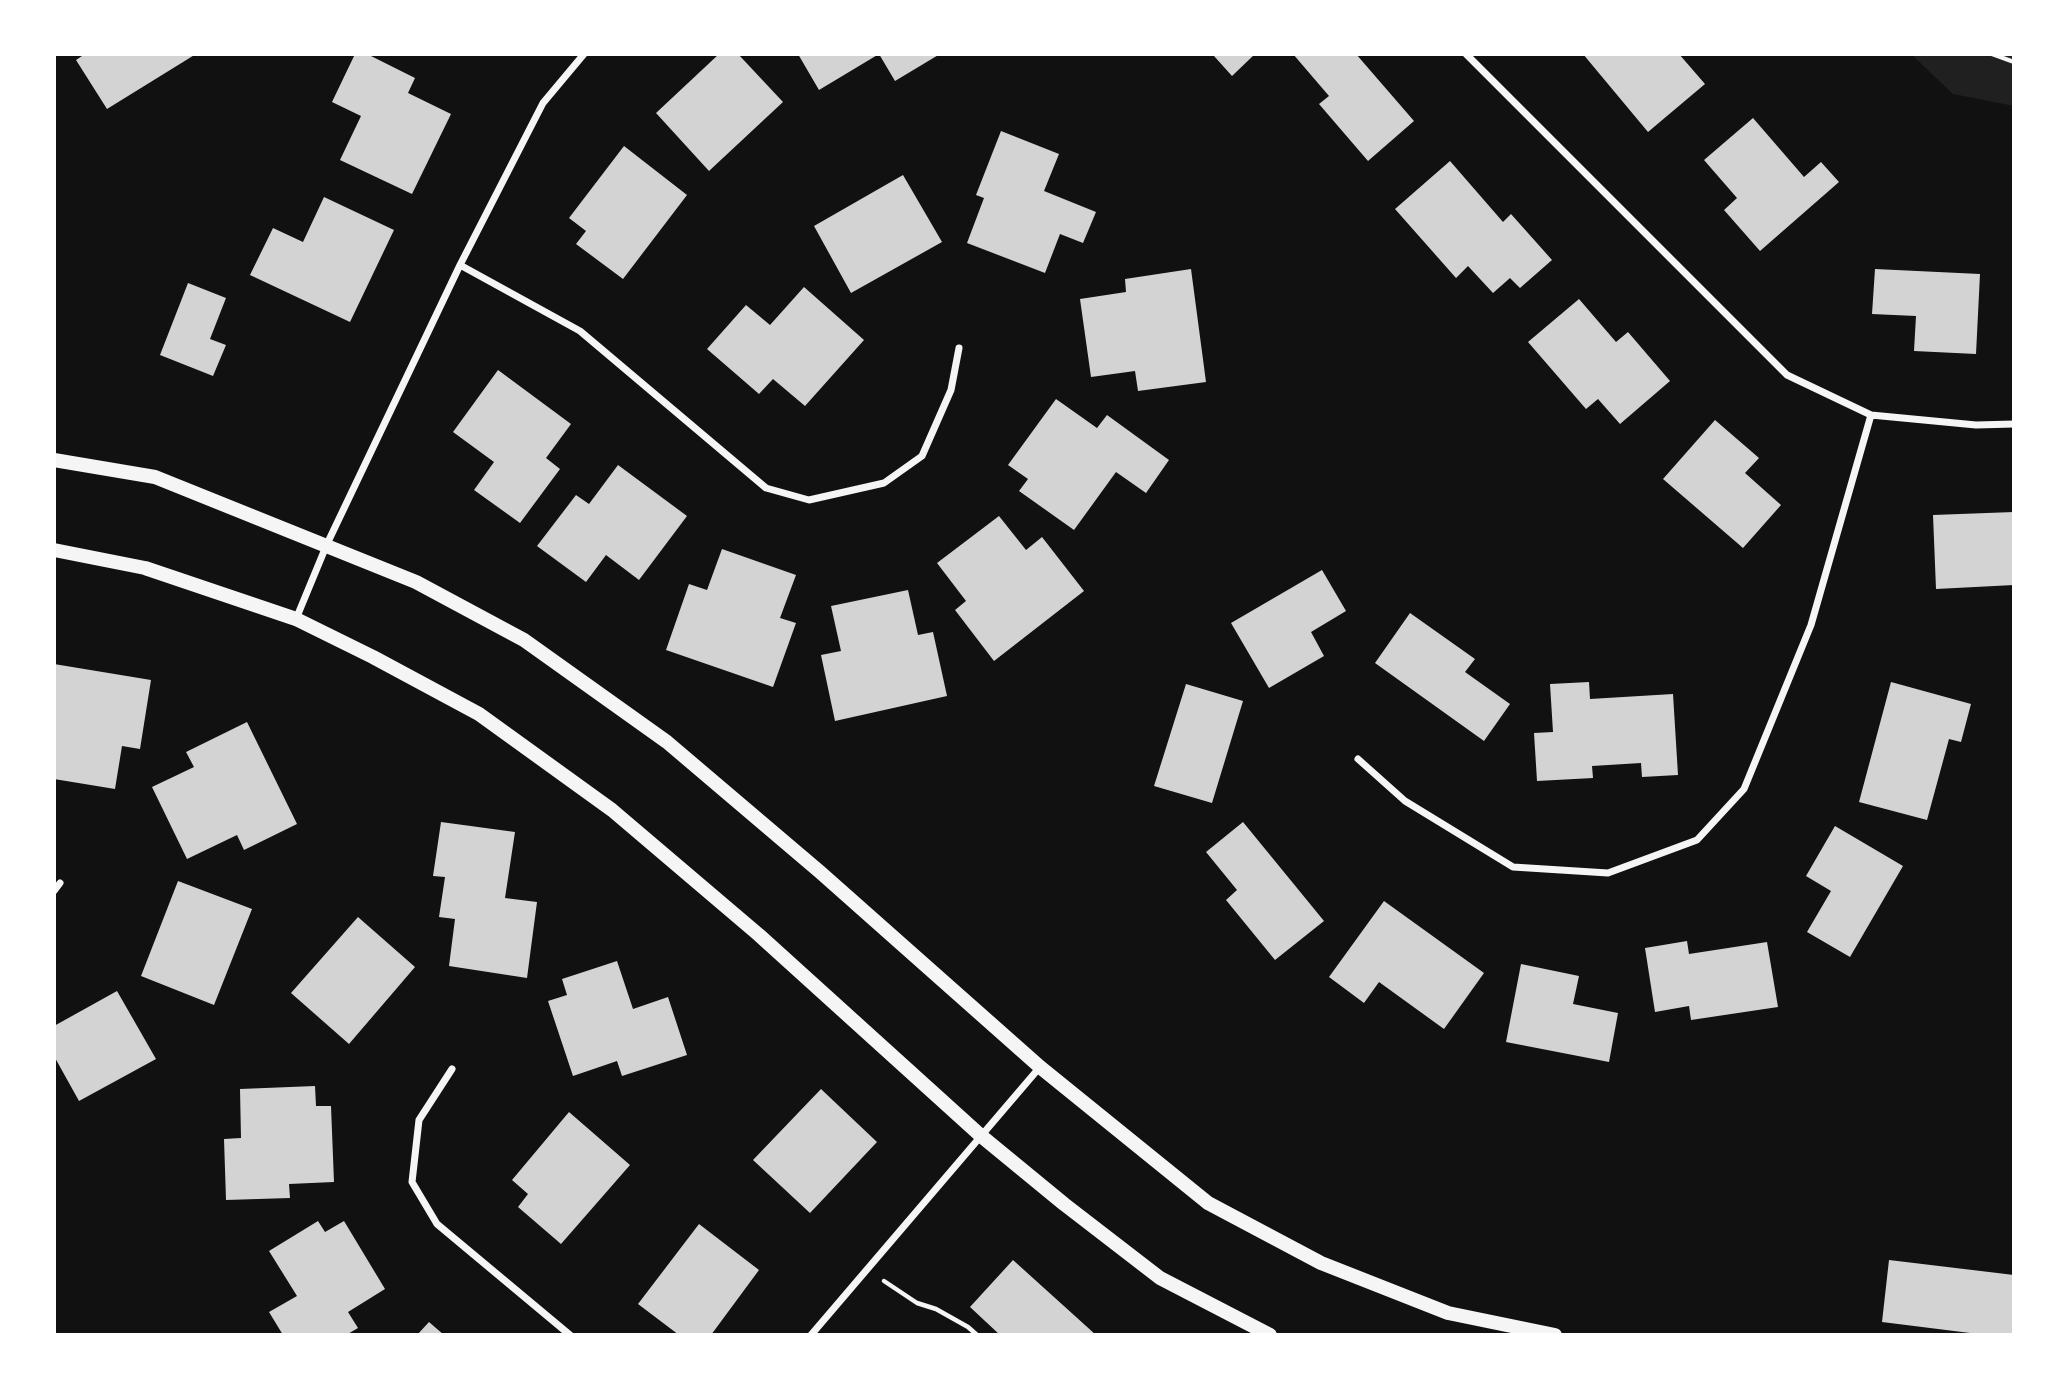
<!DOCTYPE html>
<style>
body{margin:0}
#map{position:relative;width:2068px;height:1389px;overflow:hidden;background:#111;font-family:Karla,sans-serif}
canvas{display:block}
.frame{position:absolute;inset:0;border:56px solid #fff;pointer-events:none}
</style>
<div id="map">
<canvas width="2068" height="1389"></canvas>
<div class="frame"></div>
</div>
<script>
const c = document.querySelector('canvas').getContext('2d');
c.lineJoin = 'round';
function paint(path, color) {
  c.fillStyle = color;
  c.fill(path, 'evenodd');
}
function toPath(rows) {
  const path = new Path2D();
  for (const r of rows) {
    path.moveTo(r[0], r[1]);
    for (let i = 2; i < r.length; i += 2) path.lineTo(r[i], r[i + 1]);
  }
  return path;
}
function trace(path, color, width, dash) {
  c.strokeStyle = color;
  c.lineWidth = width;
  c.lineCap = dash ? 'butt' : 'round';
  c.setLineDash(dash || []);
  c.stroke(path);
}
const green = toPath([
 [1911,54,2014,54,2014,106,1953,94]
]);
const building = toPath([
 [85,54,196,54,107,109,76,60],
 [355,54,367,54,415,78,408,93,451,114,412,194,340,160,361,116,332,102],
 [719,54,738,54,783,102,709,171,656,113],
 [798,54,940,54,895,81,879,54,819,90],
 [1215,54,1255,54,1232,76,1214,56],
 [1293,54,1356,54,1414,121,1368,161,1319,104,1329,96],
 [1583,54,1679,54,1705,84,1648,132],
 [1753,118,1804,177,1821,162,1839,182,1760,251,1724,210,1737,198,1704,160],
 [1001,131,1059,154,1044,191,1096,212,1083,243,1060,234,1045,273,967,243,984,198,976,195],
 [624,146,687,195,623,279,576,244,586,231,569,218],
 [1450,161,1503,222,1511,214,1552,260,1520,288,1510,278,1493,293,1468,266,1456,278,1395,209],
 [903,175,942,242,851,293,814,226],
 [324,197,394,230,350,322,250,275,273,228,303,242],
 [1191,269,1206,382,1138,391,1135,371,1091,377,1080,299,1126,292,1125,279],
 [1875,269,1980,274,1976,354,1914,351,1916,316,1872,314],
 [188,283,226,298,210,339,226,345,213,376,160,355],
 [804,287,864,340,805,406,773,379,759,394,707,349,746,305,770,325],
 [1579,299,1616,342,1628,332,1670,381,1620,424,1598,399,1586,409,1528,342],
 [498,370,571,424,546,458,560,469,520,523,474,490,494,462,453,432],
 [1056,399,1097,428,1107,415,1169,460,1146,493,1116,472,1074,530,1019,491,1028,479,1008,465],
 [1715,420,1759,458,1745,473,1781,505,1743,548,1663,479],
 [618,465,687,516,639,580,606,555,586,582,537,546,576,495,589,504],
 [2014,512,2014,585,1936,589,1933,515],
 [999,516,1026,550,1042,537,1084,591,994,661,955,610,966,601,937,563],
 [722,549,796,575,780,618,796,623,773,687,666,650,689,584,707,590],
 [1322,570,1346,611,1311,632,1324,656,1269,688,1231,623],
 [908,590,918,635,933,632,947,696,835,721,821,655,841,651,831,606],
 [1410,613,1475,659,1465,672,1510,704,1484,741,1375,663],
 [54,664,151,680,140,749,122,746,115,789,54,779],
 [1589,682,1590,699,1673,694,1678,775,1642,777,1641,763,1592,766,1593,778,1537,781,1534,733,1553,732,1550,684],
 [1891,682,1971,704,1961,742,1949,739,1927,820,1859,802],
 [1186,684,1243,701,1212,803,1154,786],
 [247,722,297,824,244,850,237,835,187,859,152,787,194,767,186,752],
 [441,822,515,832,505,898,537,902,527,978,449,966,455,919,439,917,445,877,433,876],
 [1243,822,1324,921,1275,960,1226,900,1237,890,1206,852],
 [1835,826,1903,866,1850,957,1807,932,1831,891,1806,876],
 [178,881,252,909,214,1005,141,976],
 [1384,901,1484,973,1444,1029,1379,982,1364,1003,1329,977],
 [358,917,415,967,349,1044,291,993],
 [1687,941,1689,954,1767,942,1778,1007,1691,1020,1689,1006,1655,1012,1645,948],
 [617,961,633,1009,668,997,687,1055,622,1076,617,1061,573,1076,548,1001,567,995,562,979],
 [1521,964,1579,976,1573,1004,1618,1013,1609,1062,1506,1042],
 [117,991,156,1059,79,1101,54,1056,54,1026],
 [315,1086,316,1106,331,1106,334,1182,289,1184,290,1198,226,1200,224,1139,241,1138,240,1089],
 [821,1089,877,1142,810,1213,753,1160],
 [569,1112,630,1165,561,1244,518,1207,528,1194,512,1180],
 [318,1221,325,1232,344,1221,385,1289,348,1312,358,1328,346,1335,283,1335,269,1312,297,1296,269,1251],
 [699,1224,759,1270,711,1335,679,1335,638,1304],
 [1013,1260,1096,1335,1000,1335,970,1307],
 [1889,1260,2014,1275,2014,1335,1986,1335,1882,1322],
 [429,1322,444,1335,417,1335]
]);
const path = toPath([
 [1992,54,2014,62],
 [884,1281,917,1303,936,1309,968,1327,977,1335]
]);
const minor = toPath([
 [1466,54,1787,375,1871,415,1976,425,2014,424],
 [460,265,580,331,766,488,809,500,884,483,922,456,951,390,959,348],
 [296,619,327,544,460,265,543,103,584,54],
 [1358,759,1405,801,1513,867,1608,873,1697,840,1744,789,1811,625,1871,415],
 [54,891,60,883],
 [452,1069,419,1120,412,1182,437,1224,570,1335],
 [811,1335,1040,1067]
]);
const secondary = toPath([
 [54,460,155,477,416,582,524,640,667,742,820,872,1040,1067,1208,1203,1321,1263,1448,1313,1555,1335],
 [54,550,145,568,296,619,373,657,479,714,612,810,759,935,980,1135,1064,1204,1160,1278,1270,1335]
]);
paint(green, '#202020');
paint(building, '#d3d3d3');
trace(path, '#f5f5f5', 4.5);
trace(minor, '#f5f5f5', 7);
trace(secondary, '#f5f5f5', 14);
</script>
